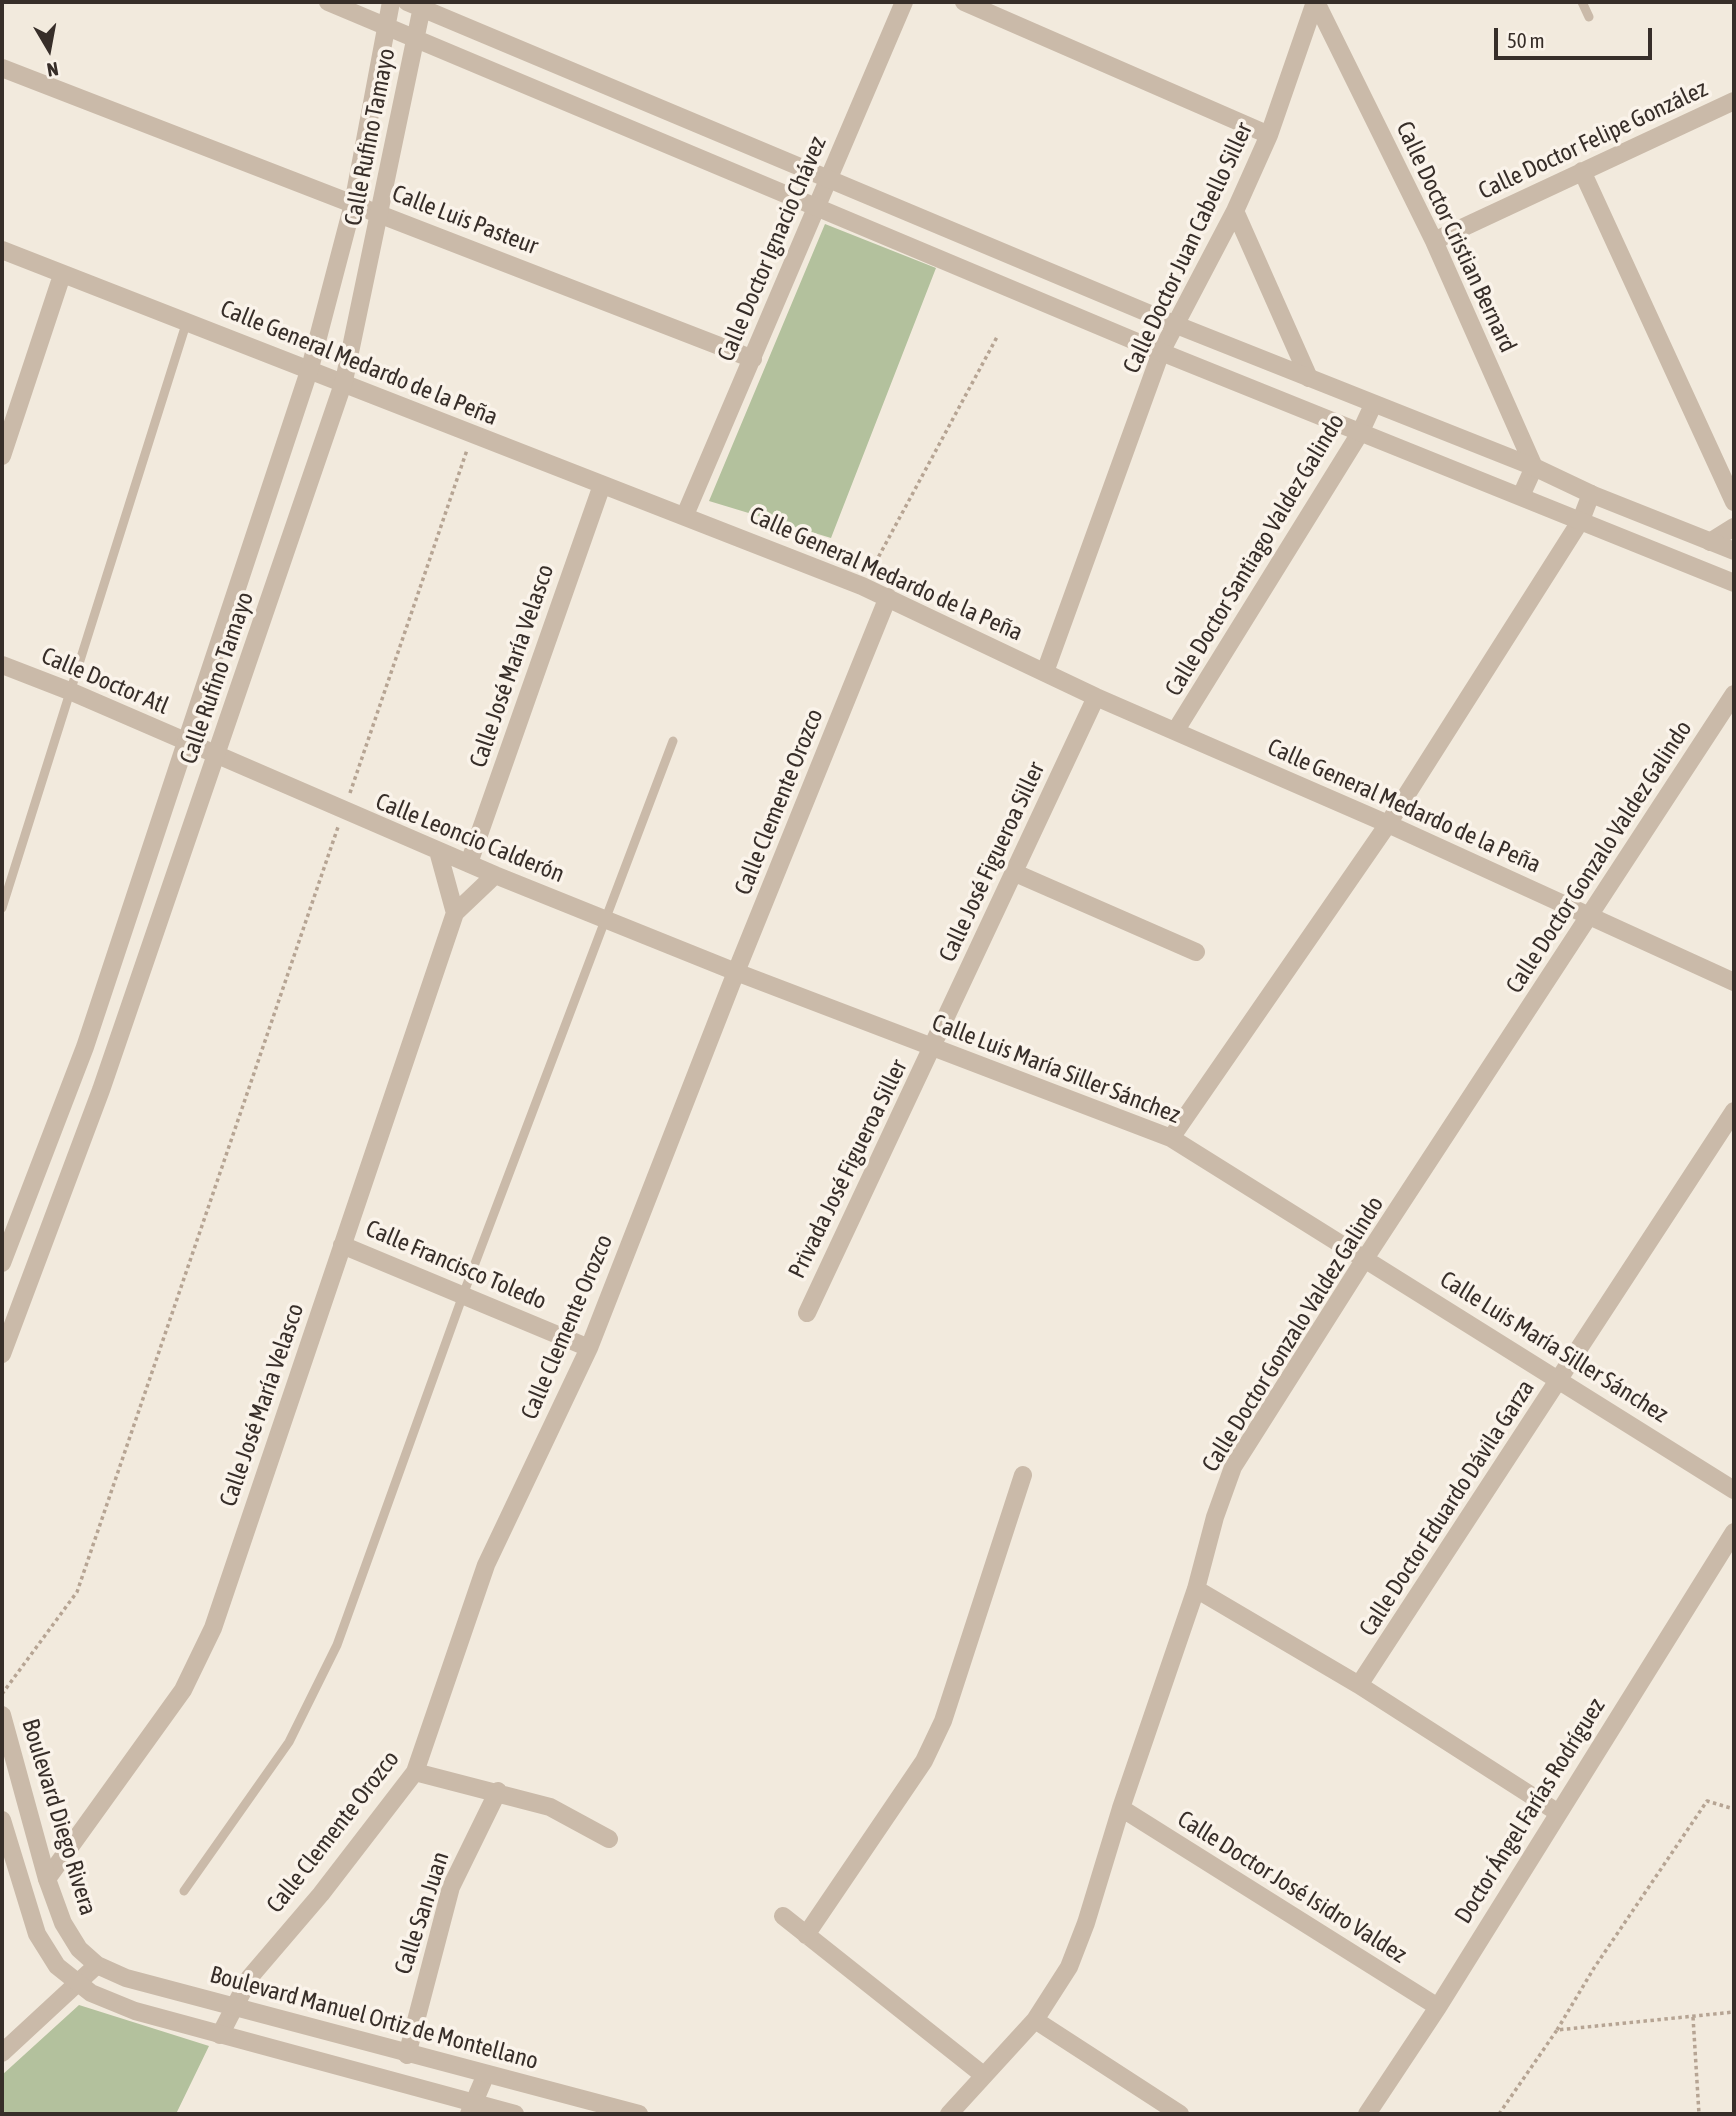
<!DOCTYPE html>
<meta charset="utf-8">
<style>
body{margin:0}
#map{position:relative;width:1736px;height:2116px;overflow:hidden;background:#f2eadd;font-family:"Asap Condensed",sans-serif}
canvas{display:block}
.frame{position:absolute;inset:0;border:4px solid #372e29;pointer-events:none}
.north{position:absolute;left:14px;top:14px;width:70px;height:70px;-webkit-text-stroke:5px #faf3ea;paint-order:stroke;rotate:170deg;font-size:19px;font-weight:700;line-height:28px;text-align:center;color:#372e29}
.north::after{content:'';display:block;margin:auto;width:24px;height:32px;background:#372e29;clip-path:polygon(50% 0,100% 100%,50% 72%,0 100%)}
.scale{position:absolute;left:1494px;top:28px;width:158px;height:32px;box-sizing:border-box;border:4px solid #372e29;border-top:0;padding-left:9px;font-size:21px;line-height:24px;white-space:nowrap;color:#372e29;-webkit-text-stroke:5px #faf3ea;paint-order:stroke}
</style>
<div id="map">
<canvas width="1736" height="2116"></canvas>
<div class="frame"></div>
<div class="north">N</div>
<div class="scale">50 m</div>
</div>
<script>
const c = document.querySelector('canvas').getContext('2d');
c.lineJoin = 'round';
function paint(path, color) {
  c.fillStyle = color;
  c.fill(path, 'evenodd');
}
function toPath(rows) {
  const path = new Path2D();
  for (const r of rows) {
    path.moveTo(r[0], r[1]);
    for (let i = 2; i < r.length; i += 2) path.lineTo(r[i], r[i + 1]);
  }
  return path;
}
function trace(path, color, width, dash) {
  c.strokeStyle = color;
  c.lineWidth = width;
  c.lineCap = dash ? 'butt' : 'round';
  c.setLineDash(dash || []);
  c.stroke(path);
}
function drawText(font, color, halo, rows, align = 'center') {
  c.font = font + ' "Asap Condensed",sans-serif';
  c.lineWidth = 7;
  c.setLineDash([]);
  c.textBaseline = 'middle';
  c.strokeStyle = halo;
  c.fillStyle = color;
  for (const [text, x, y, turn = 0] of rows) {
    c.save();
    c.translate(x, y);
    c.rotate((+turn || 0) * Math.PI / 180);
    c.textAlign = isNaN(turn) ? turn : align;
    if (halo) c.strokeText(text, 0, 0);
    c.fillText(text, 0, 0);
    c.restore();
  }
}
const green = toPath([
 [825,224,936,268,831,538,709,501],
 [79,2005,209,2046,176,2114,2,2114,2,2075]
]);
const path = toPath([
 [872,569,997,337],
 [350,793,467,450],
 [2,1694,77,1592,338,827],
 [1693,2017,1699,2114],
 [1557,2030,1594,1968,1707,1801,1734,1809],
 [1499,2114,1557,2030,1734,2012]
]);
const service = toPath([
 [1582,2,1589,17],
 [2,908,187,321],
 [184,1891,289,1742,337,1645,463,1295,673,741]
]);
const minor = toPath([
 [964,2,1269,135],
 [1316,2,1434,241,1534,467,1521,496],
 [2,68,753,359],
 [1582,171,1734,502],
 [1235,211,1309,378],
 [1434,241,1734,101],
 [2,250,862,586,1096,697,1388,824,1734,982],
 [2,456,62,275],
 [685,515,904,2],
 [1710,542,1734,527],
 [2,665,72,692,495,875,736,972,1171,1138,1734,1490],
 [1045,672,1161,352,1235,211,1269,135,1315,2],
 [1176,730,1360,433,1373,405],
 [438,851,455,913],
 [469,863,602,485],
 [1013,872,1196,952],
 [1171,1138,1388,824,1581,520,1591,494],
 [342,1245,589,1348],
 [807,1313,1096,697],
 [1196,1589,1359,1685,1557,1812],
 [1359,1685,1734,1111],
 [415,1772,550,1807,609,1839],
 [1121,1808,1438,2007],
 [47,1879,183,1690,213,1628,455,913,495,875],
 [783,1916,982,2074],
 [806,1935,924,1761,943,1721,1023,1475],
 [1035,2020,1180,2114],
 [220,2035,250,1977,321,1894,415,1772,486,1565,589,1348,736,972,888,597],
 [2,2053,97,1965],
 [407,2055,451,1887,498,1791],
 [469,2114,486,2074],
 [949,2114,1035,2020,1069,1967,1086,1923,1121,1808,1196,1589,1215,1517,1233,1467,1366,1257,1734,694],
 [1367,2114,1438,2007,1734,1532]
]);
const tertiary = toPath([
 [328,2,1161,352,1734,583],
 [407,2,1174,324,1534,467,1591,494,1734,551],
 [2,1263,85,1047,310,368,353,204,391,2],
 [2,1354,101,1090,344,381,423,2],
 [2,1715,47,1879,63,1923,79,1949,97,1965,126,1978,639,2114],
 [2,1820,37,1934,57,1966,91,1993,135,2011,515,2114]
]);
const streetNames = [
 ["Calle Rufino Tamayo",370,137,-79],
 ["Calle Doctor Felipe González",1593,140,-25],
 ["Calle Luis Pasteur",465,220,21],
 ["Calle Doctor Cristian Bernard",1456,237,65],
 ["Calle Doctor Juan Cabello Siller",1188,248,-65],
 ["Calle Doctor Ignacio Chávez",772,249,-67],
 ["Calle General Medardo de la Peña",359,363,22],
 ["Calle Doctor Santiago Valdez Galindo",1255,555,-59],
 ["Calle General Medardo de la Peña",886,574,24],
 ["Calle José María Velasco",512,666,-71],
 ["Calle Rufino Tamayo",217,678,-71],
 ["Calle Doctor Atl",105,681,23],
 ["Calle Clemente Orozco",779,802,-68],
 ["Calle General Medardo de la Peña",1404,806,24],
 ["Calle Leoncio Calderón",470,838,22],
 ["Calle Doctor Gonzalo Valdez Galindo",1599,857,-57],
 ["Calle José Figueroa Siller",992,862,-65],
 ["Calle Luis María Siller Sánchez",1056,1069,21],
 ["Privada José Figueroa Siller",848,1169,-64],
 ["Calle Francisco Toledo",456,1265,23],
 ["Calle Clemente Orozco",567,1327,-67],
 ["Calle Doctor Gonzalo Valdez Galindo",1293,1334,-58],
 ["Calle Luis María Siller Sánchez",1554,1347,32],
 ["Calle José María Velasco",262,1405,-71],
 ["Calle Doctor Eduardo Dávila Garza",1447,1508,-57],
 ["Doctor Ángel Farías Rodríguez",1530,1811,-58],
 ["Boulevard Diego Rivera",59,1817,73],
 ["Calle Clemente Orozco",333,1832,-52],
 ["Calle Doctor José Isidro Valdez",1292,1887,32],
 ["Calle San Juan",422,1913,-72],
 ["Boulevard Manuel Ortiz de Montellano",374,2018,15]
];
paint(green, '#b3c19d');
trace(path, '#b6a493', 3.5, [3.5, 3.5]);
trace(service, '#cabaa9', 9);
trace(minor, '#cabaa9', 18);
trace(tertiary, '#cabaa9', 18);
drawText('24px', '#372e29', '#faf3ea', streetNames);
</script>
